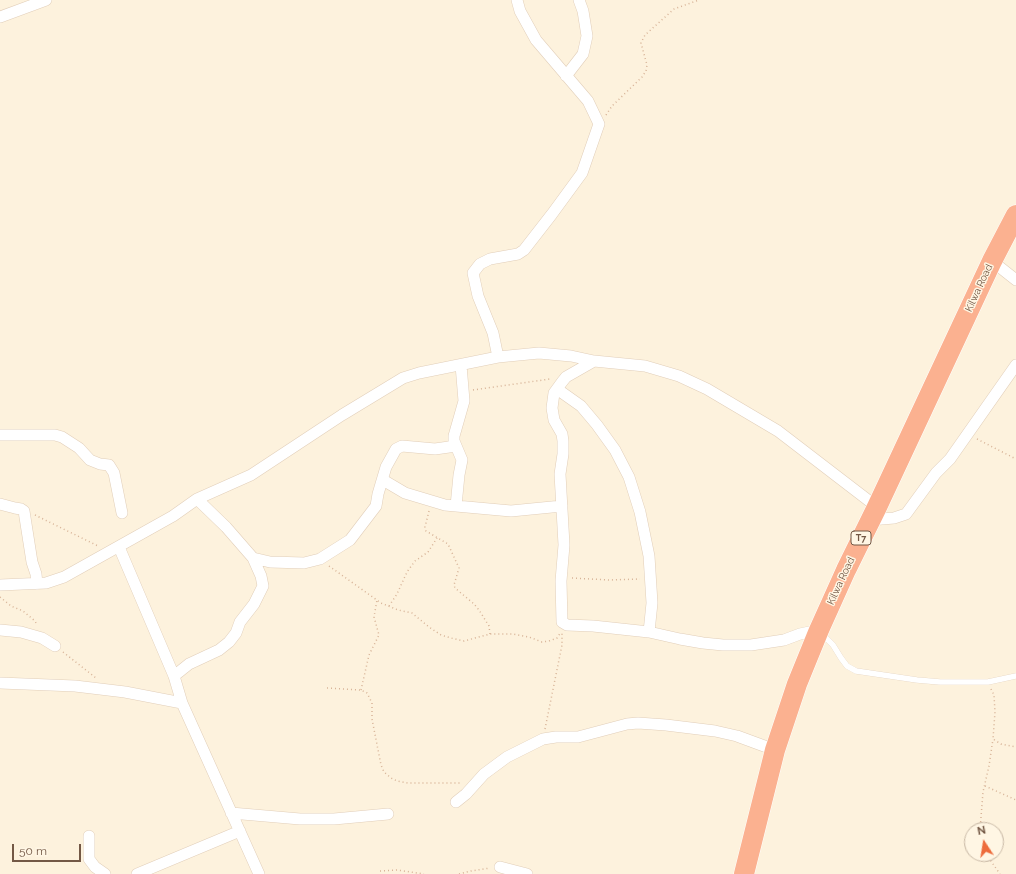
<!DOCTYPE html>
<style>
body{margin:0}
#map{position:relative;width:1016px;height:874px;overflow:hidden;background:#fdf2dd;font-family:Raleway,sans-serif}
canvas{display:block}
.north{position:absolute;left:964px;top:822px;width:40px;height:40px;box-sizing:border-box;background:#fff6e4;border:1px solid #c7b7a4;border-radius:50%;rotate:348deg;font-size:11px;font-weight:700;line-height:16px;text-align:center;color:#735845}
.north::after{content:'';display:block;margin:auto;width:14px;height:18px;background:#ed6c3c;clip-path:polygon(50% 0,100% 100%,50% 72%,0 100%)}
.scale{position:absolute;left:12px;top:844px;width:69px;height:18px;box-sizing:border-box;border:2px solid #735845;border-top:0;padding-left:5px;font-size:12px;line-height:14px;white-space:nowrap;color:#735845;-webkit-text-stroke:3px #fff6e4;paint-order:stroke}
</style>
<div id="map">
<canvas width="1016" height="874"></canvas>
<div class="north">N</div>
<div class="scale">50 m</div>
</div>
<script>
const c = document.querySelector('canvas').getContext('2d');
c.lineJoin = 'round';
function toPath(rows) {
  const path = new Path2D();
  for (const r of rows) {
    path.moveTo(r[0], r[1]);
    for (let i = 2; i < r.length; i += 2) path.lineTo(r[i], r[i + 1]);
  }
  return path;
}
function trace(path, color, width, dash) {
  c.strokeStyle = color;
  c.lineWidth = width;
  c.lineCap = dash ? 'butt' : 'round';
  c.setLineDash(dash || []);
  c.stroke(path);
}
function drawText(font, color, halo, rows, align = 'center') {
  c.font = font + ' Raleway,sans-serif';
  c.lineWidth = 3;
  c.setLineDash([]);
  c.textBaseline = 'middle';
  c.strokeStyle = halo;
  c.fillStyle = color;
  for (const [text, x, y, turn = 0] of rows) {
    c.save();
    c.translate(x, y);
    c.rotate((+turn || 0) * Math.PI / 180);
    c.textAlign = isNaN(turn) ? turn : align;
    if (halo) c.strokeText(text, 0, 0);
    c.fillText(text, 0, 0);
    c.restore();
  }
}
const path = toPath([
 [606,115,612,106,642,77,646,71,647,65,641,43,645,35,674,9,699,0],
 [473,390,550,379],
 [977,439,1016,459],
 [429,511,425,527,426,531,448,544,459,568,454,585,455,588,474,604,479,610,489,626,490,634],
 [35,515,98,546],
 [329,566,381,603,398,610,412,613,429,627,441,635,451,638,464,641,490,634,513,634,529,637,542,642,549,641,557,638,561,632],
 [572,578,609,580,640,579],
 [0,597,11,606,23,611,35,621,37,625],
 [389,606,397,594,407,572,415,561,428,552,437,538],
 [63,652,96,678],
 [327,688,361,690,367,693,372,703,372,719,381,765,384,772,391,778,397,781,408,783,461,783],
 [991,689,994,695,995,712,993,739,1001,744,1016,747],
 [361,690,369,655,379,635,374,617,377,600],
 [545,729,562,645,562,633],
 [985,786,1016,800],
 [980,830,983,792,989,766,993,739],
 [986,854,1000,874],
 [380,871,397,870,424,874],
 [459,874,471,871,490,868]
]);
const lane = toPath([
 [821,633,833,645,841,658,847,666,856,671,917,680,940,682,988,682,1016,676]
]);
const street = toPath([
 [0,17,46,0],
 [566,76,583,54,587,36,583,11,579,0],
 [992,261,1016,280],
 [498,357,493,333,478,296,473,273,480,264,490,259,518,254,524,250,552,214,582,173,599,124,588,101,536,40,520,11,517,0],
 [594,361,566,377,562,382,554,393,552,408,554,420,562,434,563,441,563,454,560,474,564,545,561,581,562,622,567,625,593,626,649,632,680,639,703,643,723,645,751,645,784,640,800,634,819,630],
 [557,389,581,406,597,425,615,450,629,477,640,512,649,556,652,603,649,632],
 [0,435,55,435,62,437,79,448,90,460,100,464,109,465,114,473,122,513],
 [383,480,405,493,445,505,511,511,562,506],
 [0,504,15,508,21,509,24,511,32,562,36,574,37,584],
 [456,506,459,475,462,460,454,441,454,436,464,401,461,365],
 [870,520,894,518,906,514,936,473,950,459,1016,365],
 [119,547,174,676,182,703],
 [253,558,270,562,304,563,320,559,350,540,376,506,378,494,386,467,396,449,402,446,435,449,456,446],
 [0,585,46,583,64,577,173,516,197,499,251,475,342,415,403,378,419,373,498,357,539,353,571,356,594,361,645,366,679,376,707,389,778,431,877,507],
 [0,630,21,632,42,638,55,646],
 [174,676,189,664,219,650,229,642,236,633,240,622,254,604,263,586,261,576,253,558,226,527,197,499],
 [0,683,75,686,125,692,182,703,259,874],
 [456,802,466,794,484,774,507,757,543,739,556,737,578,737,627,724,638,723,666,725,715,731,737,736,775,750],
 [231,813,300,819,334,819,388,814],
 [89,836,89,859,95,867,105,874],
 [500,867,527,874],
 [137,874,240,831]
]);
const highway = toPath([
 [744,874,775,750,797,684,819,630,846,570,877,507,992,261,1016,215]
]);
const shields = [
 [861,538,20]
];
const shieldNames = [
 ["T7",861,538]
];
const streetNames = [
 ["Kilwa Road",979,288,-65],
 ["Kilwa Road",841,581,-65]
];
trace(lane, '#e1ceb9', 6);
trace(street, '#e1ceb9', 12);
trace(highway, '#fff', 21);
trace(path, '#d7b397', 1.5, [1, 3]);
trace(lane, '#fff', 5.5);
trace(street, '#fff', 11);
trace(highway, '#fbb190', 20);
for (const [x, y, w] of shields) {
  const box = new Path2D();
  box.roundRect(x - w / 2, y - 7, w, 14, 3);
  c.fillStyle = '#fff6e4';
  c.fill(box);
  trace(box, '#735845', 1);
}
drawText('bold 9px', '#735845', null, shieldNames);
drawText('10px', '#735845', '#fff6e4', streetNames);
</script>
